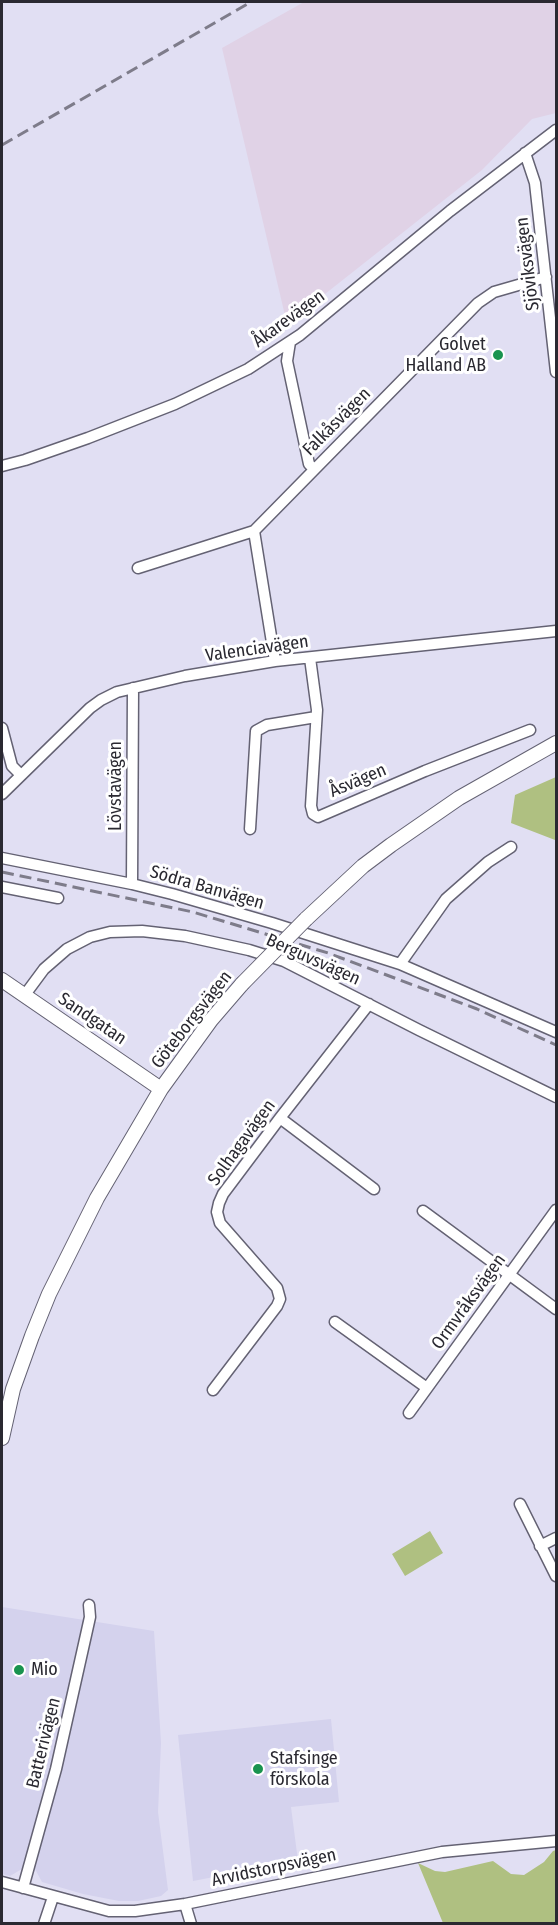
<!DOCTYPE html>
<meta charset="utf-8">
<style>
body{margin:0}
#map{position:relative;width:558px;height:1925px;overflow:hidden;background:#e1dff3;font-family:"Fira Sans Condensed",sans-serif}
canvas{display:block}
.frame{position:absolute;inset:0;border:3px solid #2a2931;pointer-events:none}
</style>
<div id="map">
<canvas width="558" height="1925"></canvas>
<div class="frame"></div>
</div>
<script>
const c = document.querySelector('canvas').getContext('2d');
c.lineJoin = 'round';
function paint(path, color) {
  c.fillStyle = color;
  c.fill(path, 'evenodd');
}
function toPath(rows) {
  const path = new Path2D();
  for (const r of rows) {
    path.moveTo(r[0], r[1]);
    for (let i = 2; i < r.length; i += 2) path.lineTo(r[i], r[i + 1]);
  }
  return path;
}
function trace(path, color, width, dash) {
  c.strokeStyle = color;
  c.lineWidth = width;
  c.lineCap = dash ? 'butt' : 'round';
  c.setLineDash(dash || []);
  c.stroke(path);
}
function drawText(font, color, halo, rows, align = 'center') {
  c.font = font + ' "Fira Sans Condensed",sans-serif';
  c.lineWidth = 6;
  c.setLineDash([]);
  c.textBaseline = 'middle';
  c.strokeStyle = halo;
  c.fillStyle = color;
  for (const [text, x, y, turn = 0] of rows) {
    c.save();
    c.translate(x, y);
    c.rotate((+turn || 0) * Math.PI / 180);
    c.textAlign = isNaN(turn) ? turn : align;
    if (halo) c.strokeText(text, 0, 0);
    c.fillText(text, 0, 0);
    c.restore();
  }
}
const built = toPath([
 [2,1607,154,1631,161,1743,158,1812,168,1890,161,1896,138,1901,119,1901,83,1894,42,1882,35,1869,27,1866,10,1876,2,1874],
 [331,1719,339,1802,291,1807,298,1861,193,1881,178,1735]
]);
const industrial = toPath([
 [304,2,556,2,556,113,532,119,482,170,287,324,222,48]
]);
const green = toPath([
 [556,777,556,845,555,840,511,823,515,795],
 [430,1531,443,1553,405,1576,392,1554],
 [556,1850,556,1923,443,1923,418,1863,435,1871,445,1872,493,1861,511,1874,524,1875,544,1862,553,1851]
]);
const minor = toPath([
 [525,153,535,183,556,372],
 [290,342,287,361,309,464,314,469],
 [2,466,25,460,88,438,175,404,248,369,300,335,450,211,556,130],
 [254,531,275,661],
 [138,568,254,531,478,303,494,292,546,277],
 [310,658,317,710,311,806,313,814,318,817,425,771,530,730],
 [2,728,12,766,21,775],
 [2,794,90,708,101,700,117,692,185,676,275,661,556,631],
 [250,829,256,731,267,725,316,717],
 [2,858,132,884,172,894,272,923,400,964,446,899,488,862,511,847],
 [132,884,133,688],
 [2,887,58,898],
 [400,964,556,1032],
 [24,996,44,969,67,949,90,937,110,932,142,931,185,936,249,950,284,961,419,1030,556,1097],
 [280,1118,374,1189],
 [423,1211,556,1309],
 [335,1322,427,1388],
 [213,1390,277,1306,280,1299,277,1288,220,1223,217,1212,219,1203,223,1194,280,1118,369,1004],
 [409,1413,556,1210],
 [520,1504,556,1576],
 [540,1546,556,1538],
 [2,1882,109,1911,135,1911,185,1904,442,1852,556,1841],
 [23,1888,56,1769,86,1635,90,1617,89,1605],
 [185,1904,191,1924],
 [44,1924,53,1897]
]);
const major = toPath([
 [306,919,363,866,391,845,459,798,556,743],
 [2,980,161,1089],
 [2,1438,13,1389,32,1336,49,1294,97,1198,161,1089,211,1020,242,984]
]);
const rail = toPath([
 [2,145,251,2],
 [2,872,193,912,328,953,477,1009,556,1045]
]);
const majorBridge = toPath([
 [242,984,306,919]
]);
const markers = [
 [498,355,6,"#19934f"],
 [19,1670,6,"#19934f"],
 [258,1769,6,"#19934f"]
];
const streetNames = [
 ["Sjöviksvägen",528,264,-97],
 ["Åkarevägen",289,319,-36],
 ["Falkåsvägen",337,422,-45],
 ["Valenciavägen",257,649,-8],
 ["Åsvägen",358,781,-23],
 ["Lövstavägen",116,786,-90],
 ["Södra Banvägen",207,888,16],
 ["Berguvsvägen",313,960,24],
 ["Sandgatan",92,1019,34],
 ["Göteborgsvägen",192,1020,-52],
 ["Solhagavägen",242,1143,-54],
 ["Ormvråksvägen",469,1302,-54],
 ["Batterivägen",44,1743,-76],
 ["Arvidstorpsvägen",274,1868,-12]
];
const poiNames = [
 ["Golvet",486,345,"right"],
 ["Halland AB",486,366,"right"],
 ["Mio",31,1670],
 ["Stafsinge",270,1759],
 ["förskola",270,1780]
];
paint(built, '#d4d2ed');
paint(industrial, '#e0d2e6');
paint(green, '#afc081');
trace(minor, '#646273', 13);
trace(major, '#646273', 16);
trace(minor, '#fff', 10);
trace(major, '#fff', 14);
trace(rail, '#7e7c8a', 3, [12, 6]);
trace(majorBridge, '#646273', 16, []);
trace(majorBridge, '#fff', 14);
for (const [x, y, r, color] of markers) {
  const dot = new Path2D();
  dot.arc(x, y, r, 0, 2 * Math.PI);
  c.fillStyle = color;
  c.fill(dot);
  trace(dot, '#fff', 2);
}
drawText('18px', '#2a2931', '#fff', streetNames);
drawText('18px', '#2a2931', '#fff', poiNames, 'left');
</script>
